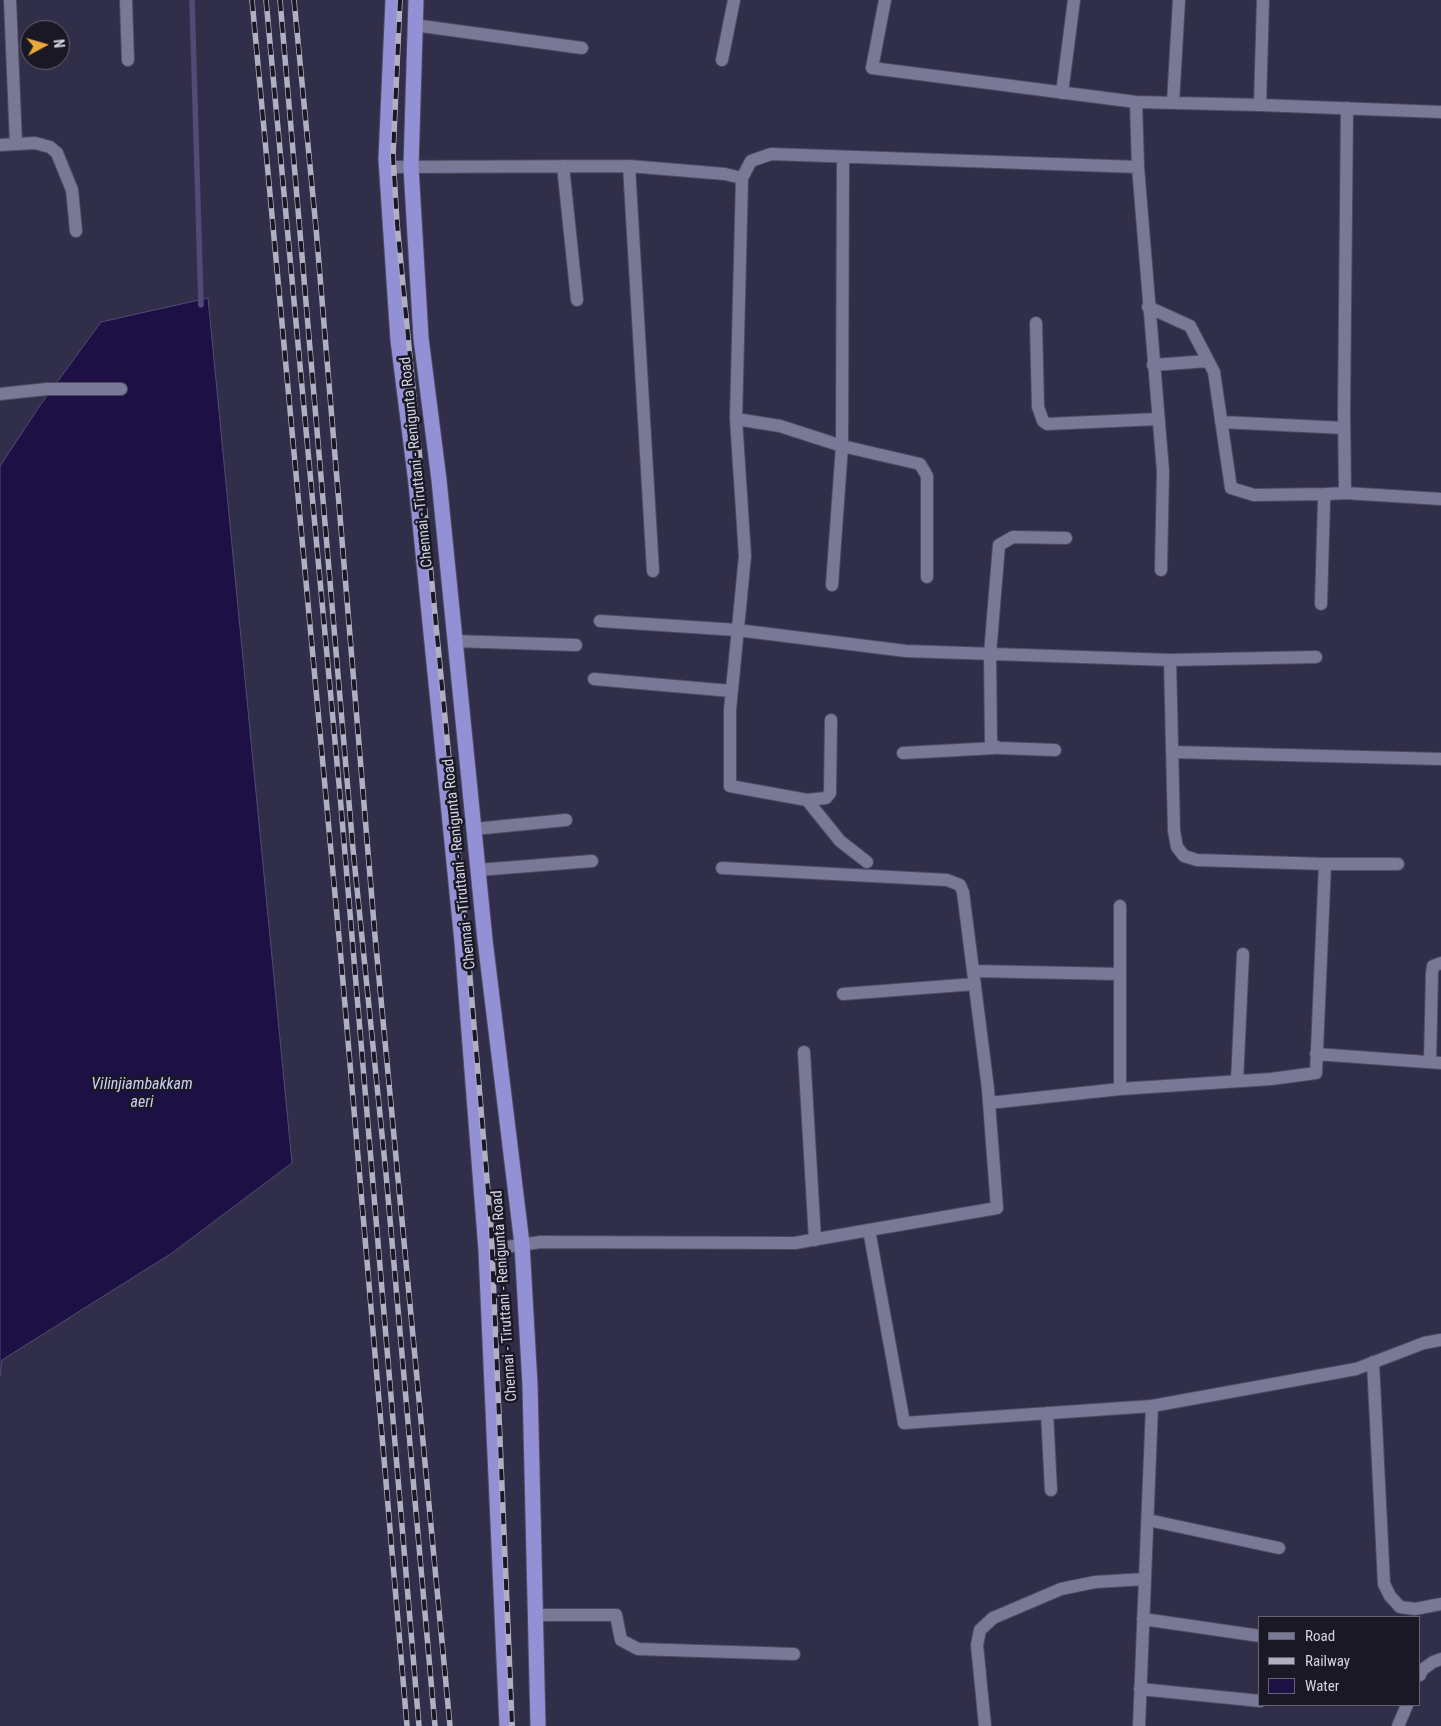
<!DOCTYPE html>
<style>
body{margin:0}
#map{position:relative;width:1441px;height:1726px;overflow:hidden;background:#302e49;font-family:"Roboto Condensed",sans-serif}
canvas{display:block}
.legend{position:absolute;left:1258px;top:1616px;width:162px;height:90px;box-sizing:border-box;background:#191824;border:1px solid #646371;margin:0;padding:6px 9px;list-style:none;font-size:15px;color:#d4d4e5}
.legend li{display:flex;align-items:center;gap:10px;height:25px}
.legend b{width:25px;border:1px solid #646371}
.north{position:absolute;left:20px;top:20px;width:50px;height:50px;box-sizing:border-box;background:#191824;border:1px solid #646371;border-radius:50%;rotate:84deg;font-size:14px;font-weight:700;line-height:20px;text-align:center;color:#d4d4e5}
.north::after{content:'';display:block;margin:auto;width:18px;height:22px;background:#eba93a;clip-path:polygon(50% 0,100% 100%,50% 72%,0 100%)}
</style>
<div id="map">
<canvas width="1441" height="1726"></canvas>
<ul class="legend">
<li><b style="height:6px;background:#797897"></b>Road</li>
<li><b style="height:6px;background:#b1b0c3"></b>Railway</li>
<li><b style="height:14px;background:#1c1045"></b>Water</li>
</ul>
<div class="north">N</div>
</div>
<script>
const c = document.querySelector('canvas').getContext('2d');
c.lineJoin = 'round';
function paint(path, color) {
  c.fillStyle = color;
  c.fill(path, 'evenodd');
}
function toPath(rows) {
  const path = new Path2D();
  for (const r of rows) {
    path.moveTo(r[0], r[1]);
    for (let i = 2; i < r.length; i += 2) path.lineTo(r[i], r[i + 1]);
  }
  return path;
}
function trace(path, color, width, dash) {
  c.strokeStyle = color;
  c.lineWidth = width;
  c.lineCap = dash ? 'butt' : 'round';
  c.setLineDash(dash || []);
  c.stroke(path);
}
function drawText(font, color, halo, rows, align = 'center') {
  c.font = font + ' "Roboto Condensed",sans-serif';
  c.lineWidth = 5;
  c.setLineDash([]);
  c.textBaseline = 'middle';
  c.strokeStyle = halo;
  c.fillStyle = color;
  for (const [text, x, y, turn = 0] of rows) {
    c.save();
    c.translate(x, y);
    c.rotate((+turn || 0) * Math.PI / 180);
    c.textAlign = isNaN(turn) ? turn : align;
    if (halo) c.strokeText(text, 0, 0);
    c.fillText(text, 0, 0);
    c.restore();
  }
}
const water = toPath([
 [208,298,292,1163,172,1253,2,1360,0,1376,0,466,39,407,101,322,208,298]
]);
const stream = toPath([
 [192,0,201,305]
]);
const minor = toPath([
 [10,0,16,144],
 [126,0,128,60],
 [885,0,872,68,1136,102],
 [1263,0,1260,105,1441,112],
 [414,25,582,48],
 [722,60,734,0],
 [1062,93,1074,0],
 [1173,103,1179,0],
 [0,145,35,143,50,147,57,153,72,190,76,231],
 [563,166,577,300],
 [629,166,653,571],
 [387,167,629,166,725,174,742,178,736,419,745,556,730,710,730,786,807,800,826,798,830,793,831,720],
 [1138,167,1136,102,1260,105],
 [742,178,751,161,771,154,1138,167,1163,471,1161,570],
 [1148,307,1190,326,1214,372,1231,488,1254,495,1326,494],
 [1036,323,1038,407,1043,421,1047,424,1158,419],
 [1153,365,1208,361],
 [0,394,47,389,121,389],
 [736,419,780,426,842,446,920,464,927,476,927,577],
 [1221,422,1344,428],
 [1345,493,1344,412,1347,108],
 [832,585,842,446,843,157],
 [1321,604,1324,501,1326,494,1345,493,1441,499],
 [600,621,737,630,906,651,1170,660,1316,657],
 [454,641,576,645],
 [1170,660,1174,831,1177,847,1184,856,1197,860,1325,864],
 [594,679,731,691],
 [1055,750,999,748,991,744,990,654,999,545,1013,537,1066,538],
 [1172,752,1441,759],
 [903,753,995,748],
 [807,800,840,841,867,862],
 [474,829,566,820],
 [722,868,947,880,960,885,963,892,988,1089,997,1208,869,1230],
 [478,870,592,861],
 [1120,906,1120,1089],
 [974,971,1120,974],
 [843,994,975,984],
 [804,1052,815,1240],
 [1316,1054,1441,1063],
 [1430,1062,1432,973,1433,966,1441,963],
 [1237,1081,1243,954],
 [989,1103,1120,1089,1271,1079,1316,1073,1325,864,1398,864],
 [486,1250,541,1242,795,1243,869,1230,904,1423,1152,1406,1356,1369,1424,1343,1441,1340],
 [1373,1362,1384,1584,1390,1596,1400,1607,1415,1609,1441,1604],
 [1047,1413,1051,1490],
 [1148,1520,1279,1548],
 [535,1615,616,1615,621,1640,638,1649,794,1654],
 [1143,1619,1260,1636],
 [1420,1675,1422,1670,1433,1662,1441,1659],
 [1140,1689,1260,1701],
 [985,1726,977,1645,980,1630,993,1618,1061,1589,1095,1582,1145,1579],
 [1139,1726,1152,1406],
 [1398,1726,1407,1705]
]);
const highway = toPath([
 [393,0,386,159,398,340,416,483,462,942,486,1250,507,1726],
 [416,0,411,167,421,338,439,480,485,940,522,1244,530,1385,538,1726]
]);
const rail = toPath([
 [252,0,341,959,407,1726],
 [266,0,340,795,419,1726],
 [280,0,353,849,386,1174,435,1726],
 [294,0,316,228,375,936,450,1726],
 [400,0,393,156,397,223,468,956,491,1227,512,1726]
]);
const streetNames = [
 ["Chennai - Tiruttani - Renigunta Road",417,462,-96],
 ["Chennai - Tiruttani - Renigunta Road",460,864,-96],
 ["Chennai - Tiruttani - Renigunta Road",505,1296,-94]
];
const waterNames = [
 ["Vilinjiambakkam",142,1085],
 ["aeri",142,1103]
];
paint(water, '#1c1045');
trace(water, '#534b75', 1);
trace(stream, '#534b75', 5.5);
trace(minor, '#4d4b61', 14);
trace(highway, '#4d4b61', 17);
trace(minor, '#797897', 12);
trace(highway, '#9490d5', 15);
trace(rail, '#b1b0c3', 5.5);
trace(rail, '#191824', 4, [11]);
drawText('15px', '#d4d4e5', '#191824', streetNames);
drawText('italic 16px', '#cfcef2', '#191824', waterNames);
</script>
